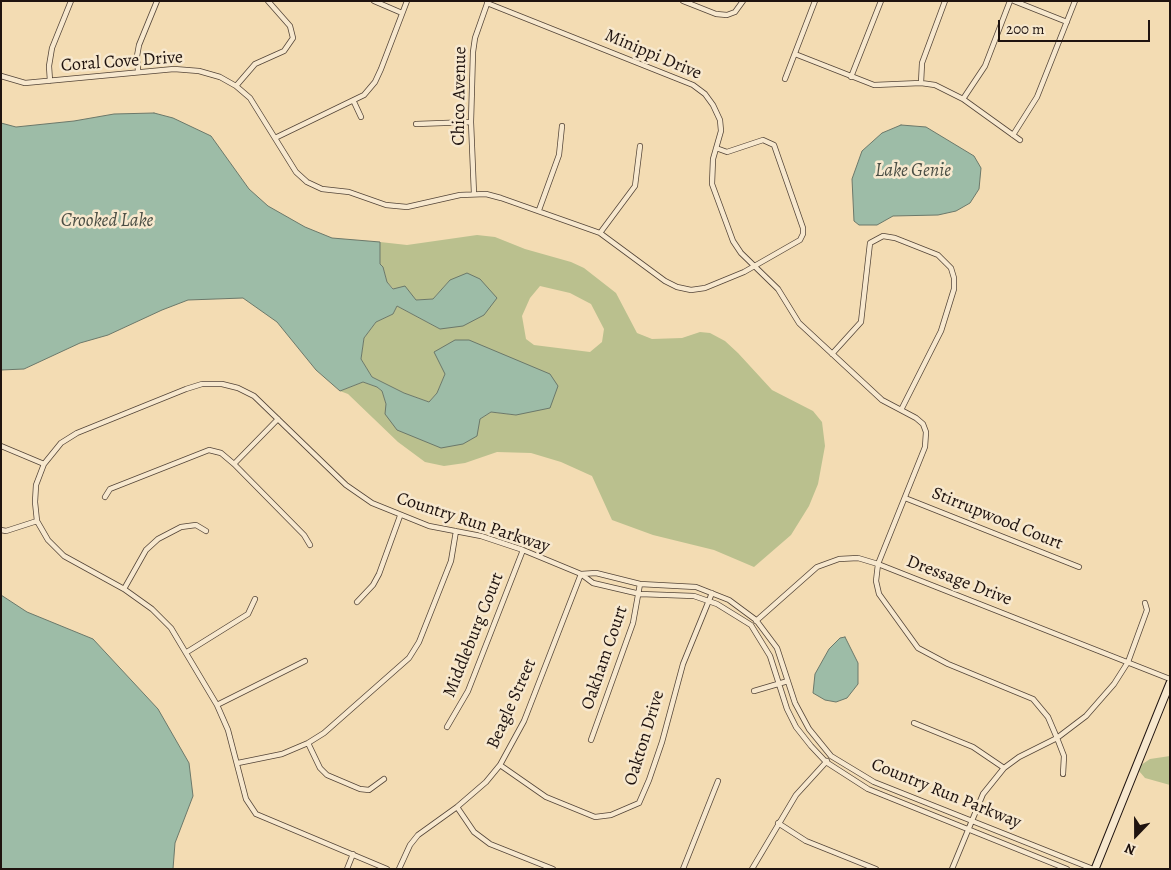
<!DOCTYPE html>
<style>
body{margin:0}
#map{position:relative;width:1171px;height:870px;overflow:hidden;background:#f3dcb3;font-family:Alegreya,serif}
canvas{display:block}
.frame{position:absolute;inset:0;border:2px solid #1f130f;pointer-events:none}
.north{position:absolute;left:1111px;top:810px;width:50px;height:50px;-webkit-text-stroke:4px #f7e8ce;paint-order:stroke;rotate:202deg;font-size:14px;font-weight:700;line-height:20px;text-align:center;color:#1f130f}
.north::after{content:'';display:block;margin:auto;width:18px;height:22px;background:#1f130f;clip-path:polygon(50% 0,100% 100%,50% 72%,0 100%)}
.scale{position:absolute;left:998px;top:20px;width:152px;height:22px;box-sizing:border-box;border:2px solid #1f130f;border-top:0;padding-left:6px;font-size:15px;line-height:18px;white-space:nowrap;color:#1f130f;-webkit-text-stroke:4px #f7e8ce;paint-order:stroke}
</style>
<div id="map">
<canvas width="1171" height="870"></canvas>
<div class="frame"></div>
<div class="north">N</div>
<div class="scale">200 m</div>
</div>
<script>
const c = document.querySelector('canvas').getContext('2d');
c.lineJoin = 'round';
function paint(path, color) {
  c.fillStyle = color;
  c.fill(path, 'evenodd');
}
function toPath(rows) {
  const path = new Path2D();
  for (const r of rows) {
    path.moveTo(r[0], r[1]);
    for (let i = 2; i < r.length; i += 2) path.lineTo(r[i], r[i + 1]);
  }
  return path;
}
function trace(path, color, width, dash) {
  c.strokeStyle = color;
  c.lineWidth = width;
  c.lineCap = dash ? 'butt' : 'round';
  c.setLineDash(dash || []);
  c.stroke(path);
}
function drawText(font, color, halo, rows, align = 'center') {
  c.font = font + ' Alegreya,serif';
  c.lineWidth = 5;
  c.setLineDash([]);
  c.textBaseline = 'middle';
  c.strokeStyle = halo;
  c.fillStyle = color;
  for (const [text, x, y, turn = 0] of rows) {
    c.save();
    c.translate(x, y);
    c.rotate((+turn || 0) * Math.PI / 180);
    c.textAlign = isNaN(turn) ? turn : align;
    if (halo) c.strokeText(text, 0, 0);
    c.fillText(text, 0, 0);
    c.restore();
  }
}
const green = toPath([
 [477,235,495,237,525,249,571,262,584,268,616,293,637,333,652,339,682,338,700,332,710,333,725,341,738,353,772,390,813,411,822,422,825,446,818,484,809,506,791,535,754,567,714,550,653,535,612,520,592,476,561,462,531,453,497,452,465,463,444,466,425,462,398,442,348,394,340,391,363,382,377,387,382,391,386,404,480,419,491,412,516,415,445,374,437,393,429,402,404,393,372,377,361,359,364,338,376,322,393,314,397,306,440,329,450,280,433,299,416,300,394,289,387,282,383,267,380,264,380,242,407,245],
 [540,286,570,293,591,304,604,329,602,342,590,352,534,345,526,339,522,316,530,298],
 [1170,756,1170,785,1145,778,1139,771,1141,765,1150,759]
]);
const water = toPath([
 [154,113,173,118,211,136,249,189,268,206,305,227,332,238,380,242,380,264,383,267,387,282,393,289,405,286,416,300,433,299,450,280,467,273,480,279,497,298,484,315,463,326,440,329,397,306,393,314,376,322,364,338,361,359,372,377,404,393,429,402,437,393,445,374,434,352,455,340,469,340,550,374,558,386,550,408,516,415,491,412,480,419,477,436,463,444,441,448,397,430,385,414,386,404,382,391,377,387,363,382,340,391,316,370,277,322,243,298,188,300,162,310,108,335,80,343,24,369,1,370,1,123,16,127,74,121,114,114,154,113],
 [901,125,926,127,974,156,981,168,979,189,970,203,956,211,938,215,893,216,877,225,859,225,854,221,852,179,862,151,882,133,901,125],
 [1,595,27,612,93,639,158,709,189,763,193,796,175,843,173,869,1,869,1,595],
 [845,637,858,663,858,684,847,698,836,702,825,700,813,693,815,674,829,649,840,638,845,637]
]);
const street = toPath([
 [374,1,402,13],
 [683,1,716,14,727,15,735,12,743,1],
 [1014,1,1067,22],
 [487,3,693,85,705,94,713,105,720,120,721,131,713,159,712,184,733,241,741,253,778,289,799,323,882,400,916,418,923,424,926,432,925,447,878,564,876,581,879,594,918,648,948,664,1033,699,1048,717,1057,738,1064,756,1063,774],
 [795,54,874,85,921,83,935,85,963,99,1020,140],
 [138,71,137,56,139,45,157,1],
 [1,76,25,83,174,69,199,71,220,77,236,86,250,98,296,172,307,182,322,189,349,192,386,205,407,207,460,195,486,194,501,198,600,233,665,281,677,287,691,290,705,288,744,272,800,240,803,234,803,228,774,145,763,140,727,152,716,148],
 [851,77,881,1],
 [785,79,815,1],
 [50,81,49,66,52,48,71,1],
 [921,83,922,63,945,1],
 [236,86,255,64,284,51,293,38,290,26,268,1],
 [963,99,985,66,1010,1],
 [354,102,361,117],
 [416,124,471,122],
 [1013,135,1037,97,1075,1],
 [275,138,364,95,375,82,381,69,407,1],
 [474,194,471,122,473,52,475,38,488,1],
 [539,210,559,155,562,126],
 [600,233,635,186,640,146],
 [832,354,861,322,870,243,883,236,895,238,938,255,951,268,954,278,954,289,941,331,901,410],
 [1,446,44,464],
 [234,464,278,419],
 [105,497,110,489,209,450,221,453,234,464,304,535,310,545],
 [905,498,1079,567],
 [1,530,6,531,37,521],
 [581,574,596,573,640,584,696,587,729,600,756,620,777,648,795,703,809,729,831,756,874,782,1093,869],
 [124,589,146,550,158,539,181,527,196,525,206,531],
 [357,602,373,585,379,574,400,516],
 [756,621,817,567,839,559,858,558,878,564,1170,679],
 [187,652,248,614,255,599],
 [754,691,788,681],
 [217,705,305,661],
 [914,723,973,747,1004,768],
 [447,727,468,691,523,550],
 [591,740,633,623,640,584],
 [308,743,320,768,327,775,360,789,369,790,384,779],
 [238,763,282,754,308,743,324,733,409,658,419,642,451,561,456,531],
 [500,765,546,797,595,817,611,815,639,803,649,780,662,742,683,664,712,593],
 [457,807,474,832,490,844,553,869],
 [778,823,806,841,876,869],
 [347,869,353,854],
 [387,869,256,814,246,799,228,730,217,705,171,628,152,609,124,589,64,556,48,540,37,521,35,502,36,485,44,464,61,443,77,433,186,389,202,384,222,384,238,388,254,396,346,485,372,503,429,526,481,536,523,550,581,574,593,583,640,594,694,596,717,604,751,625,770,656,787,709,796,727,811,746,826,762,868,789,1067,869],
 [399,869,410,845,418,835,457,807,486,782,500,765,524,721,581,574],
 [683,869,718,781],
 [752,869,796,795,827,761],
 [952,869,983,794,1004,768,1019,757,1057,738,1086,716,1114,684,1128,662,1147,610,1145,603]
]);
const secondary = toPath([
 [1095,869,1170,683]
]);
const streetNames = [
 ["Minippi Drive",653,55,23],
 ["Coral Cove Drive",122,62,-4],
 ["Chico Avenue",460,96,-89],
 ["Stirrupwood Court",997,519,22],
 ["Country Run Parkway",473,523,18],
 ["Dressage Drive",959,581,21],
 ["Middleburg Court",474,635,-68],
 ["Oakham Court",605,658,-71],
 ["Beagle Street",512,704,-66],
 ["Oakton Drive",645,738,-73],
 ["Country Run Parkway",946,794,22]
];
const waterNames = [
 ["Lake Genie",913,171],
 ["Crooked Lake",107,221]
];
paint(green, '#bac08e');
paint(water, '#9dbca7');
trace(water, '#6b786a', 1);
trace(street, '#544538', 6);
trace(secondary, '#1f130f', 9);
trace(street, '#f7e8ce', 4.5);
trace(secondary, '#f7e8ce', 7);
drawText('18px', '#1f130f', '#f7e8ce', streetNames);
drawText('italic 19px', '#4b4e44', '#f7e8ce', waterNames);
</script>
